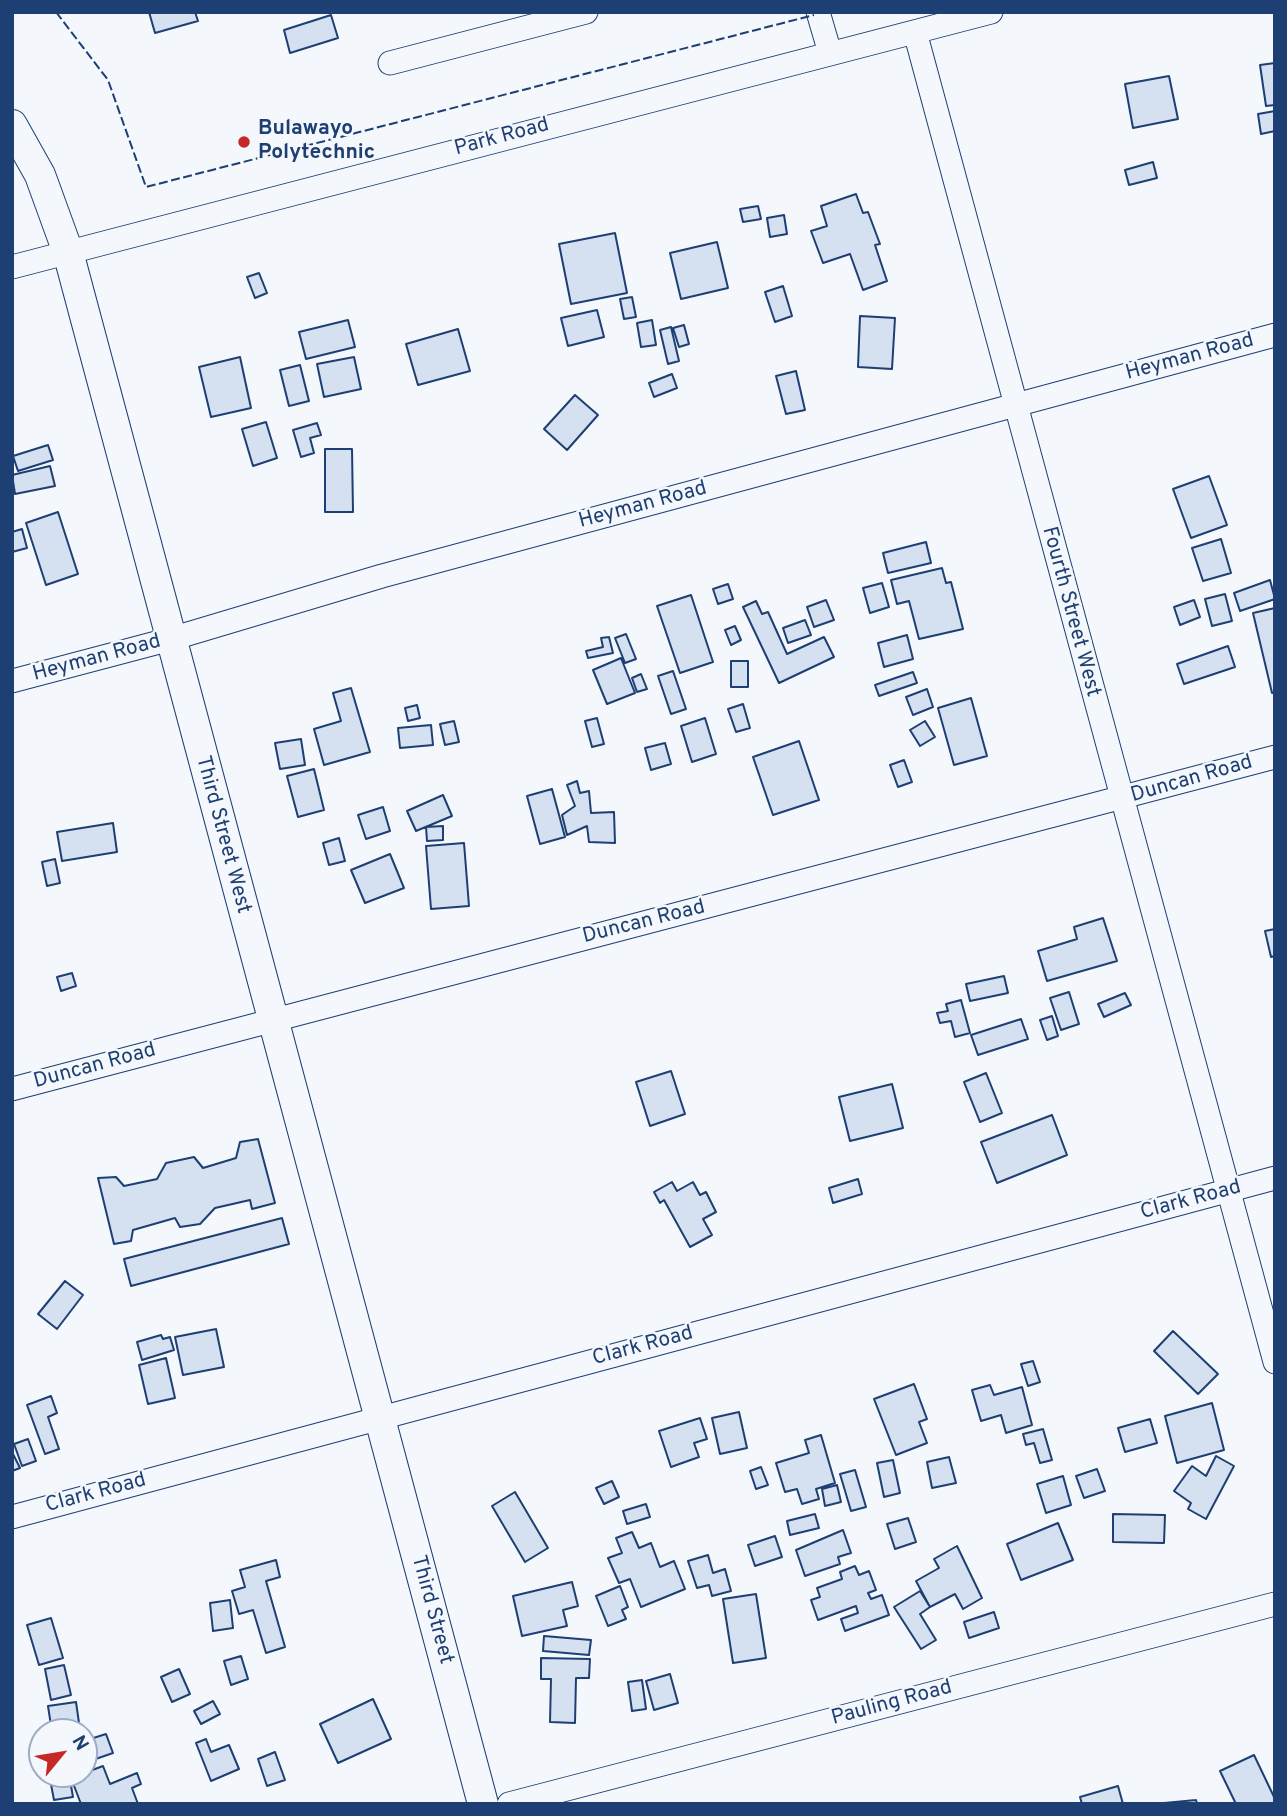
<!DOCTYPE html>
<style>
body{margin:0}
#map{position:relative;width:1287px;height:1816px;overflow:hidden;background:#f4f7fb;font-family:Overpass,sans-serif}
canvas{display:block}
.frame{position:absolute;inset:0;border:14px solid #1d3f73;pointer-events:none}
.north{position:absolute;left:28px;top:1718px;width:70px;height:70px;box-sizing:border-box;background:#f4f7fb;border:2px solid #9eadc5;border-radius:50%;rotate:60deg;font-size:19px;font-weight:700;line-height:28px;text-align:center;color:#1d3f73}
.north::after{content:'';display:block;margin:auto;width:24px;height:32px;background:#c62828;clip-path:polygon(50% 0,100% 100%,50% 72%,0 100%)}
</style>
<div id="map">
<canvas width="1287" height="1816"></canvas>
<div class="frame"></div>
<div class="north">N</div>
</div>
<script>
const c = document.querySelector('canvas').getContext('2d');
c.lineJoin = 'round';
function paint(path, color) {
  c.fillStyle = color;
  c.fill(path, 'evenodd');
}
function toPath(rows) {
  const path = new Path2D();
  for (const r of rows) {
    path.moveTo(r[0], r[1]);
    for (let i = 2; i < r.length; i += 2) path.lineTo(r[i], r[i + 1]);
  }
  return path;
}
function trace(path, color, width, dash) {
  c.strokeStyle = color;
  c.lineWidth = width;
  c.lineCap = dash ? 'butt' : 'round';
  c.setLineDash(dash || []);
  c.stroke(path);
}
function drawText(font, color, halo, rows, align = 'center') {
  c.font = font + ' Overpass,sans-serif';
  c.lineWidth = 5;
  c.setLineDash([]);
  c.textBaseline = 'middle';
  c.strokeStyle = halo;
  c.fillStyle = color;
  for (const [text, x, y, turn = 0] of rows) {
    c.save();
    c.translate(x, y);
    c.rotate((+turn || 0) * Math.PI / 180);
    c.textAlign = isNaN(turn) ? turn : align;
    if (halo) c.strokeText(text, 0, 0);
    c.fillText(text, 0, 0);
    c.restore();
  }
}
const building = toPath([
 [149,12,195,12,198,21,155,33,149,12],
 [331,15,338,38,290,53,284,30,331,15],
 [1275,63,1275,105,1266,106,1260,65,1275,63],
 [1169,76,1178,119,1133,128,1125,84,1169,76],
 [1275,111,1275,131,1261,134,1258,114,1275,111],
 [1153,162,1157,178,1129,185,1125,170,1153,162],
 [856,194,863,213,868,212,880,244,875,245,887,281,863,290,850,254,823,263,811,231,827,226,821,206,856,194],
 [758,206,761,219,743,222,740,209,758,206],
 [784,215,787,234,770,237,767,218,784,215],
 [615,233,627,293,571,304,559,244,615,233],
 [717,242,728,288,681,299,670,253,717,242],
 [259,273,267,293,255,298,247,277,259,273],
 [783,286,792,316,775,322,765,292,783,286],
 [632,297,636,317,624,319,620,299,632,297],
 [597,310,604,337,568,346,561,318,597,310],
 [860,316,895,318,892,369,858,367,860,316],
 [348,320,355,347,306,359,299,332,348,320],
 [652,320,656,345,641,347,637,323,652,320],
 [684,325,689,344,679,347,673,328,684,325],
 [671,327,679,361,668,364,660,330,671,327],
 [458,329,470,371,418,385,406,344,458,329],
 [240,357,251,408,211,417,199,367,240,357],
 [354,357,361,389,324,397,317,364,354,357],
 [300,365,309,401,289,406,280,370,300,365],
 [796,371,805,410,786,414,776,376,796,371],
 [672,374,677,388,654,397,649,383,672,374],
 [575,395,598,415,567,450,544,429,575,395],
 [266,422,277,458,253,466,242,429,266,422],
 [317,423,321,435,310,438,314,453,301,457,293,430,317,423],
 [48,445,53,460,18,471,13,456,48,445],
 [325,449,352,449,353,512,325,512,325,449],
 [50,466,55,486,15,494,12,475,50,466],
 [1209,476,1227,525,1191,538,1173,489,1209,476],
 [58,512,78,574,46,585,26,523,58,512],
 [22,529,27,548,12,552,12,532,22,529],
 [1221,539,1231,573,1203,581,1192,548,1221,539],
 [926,542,931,563,888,573,883,553,926,542],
 [942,568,946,583,951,582,963,629,919,639,909,601,897,604,891,580,942,568],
 [1270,580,1275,599,1240,611,1234,593,1270,580],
 [882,583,889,607,870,613,863,588,882,583],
 [728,584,733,599,718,604,713,589,728,584],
 [1225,594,1232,621,1212,626,1205,599,1225,594],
 [691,595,713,662,680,673,657,606,691,595],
 [826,600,834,620,814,627,807,607,826,600],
 [1194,600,1200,617,1180,625,1174,607,1194,600],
 [756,601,762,614,768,612,787,654,824,637,834,657,779,683,743,607,756,601],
 [1275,608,1275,692,1272,693,1253,613,1275,608],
 [805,620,811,635,788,643,783,628,805,620],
 [735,626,741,640,731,645,725,630,735,626],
 [626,634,636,659,625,663,615,638,626,634],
 [907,635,913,659,884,667,878,643,907,635],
 [609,637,613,653,588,658,586,651,603,647,601,638,609,637],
 [1228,646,1235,667,1184,684,1177,664,1228,646],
 [621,658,635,693,607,704,593,670,621,658],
 [731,661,748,661,748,687,731,687,731,661],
 [673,671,686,709,671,714,658,676,673,671],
 [913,672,917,683,879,696,875,685,913,672],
 [641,674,647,689,637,692,632,678,641,674],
 [351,688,370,752,324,765,314,729,341,721,333,693,351,688],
 [927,689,933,707,913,715,906,697,927,689],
 [971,698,987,756,954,765,938,708,971,698],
 [743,704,750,728,736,732,728,709,743,704],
 [417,705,420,718,408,721,405,708,417,705],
 [597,718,604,744,592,747,585,721,597,718],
 [705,718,716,754,692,762,681,726,705,718],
 [454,721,459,742,445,745,440,724,454,721],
 [925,721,935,737,920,746,910,730,925,721],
 [431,725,433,745,400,748,398,728,431,725],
 [301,739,305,765,280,769,275,743,301,739],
 [799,741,819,800,773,815,753,757,799,741],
 [665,743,671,764,651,770,645,748,665,743],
 [904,760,912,782,898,787,890,765,904,760],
 [314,769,324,810,298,817,287,776,314,769],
 [577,781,580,793,589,791,591,813,614,812,615,843,589,842,587,826,567,835,562,815,575,806,567,785,577,781],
 [552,789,565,837,540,844,527,796,552,789],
 [443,795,452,816,416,831,407,811,443,795],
 [383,807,390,831,366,839,358,815,383,807],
 [113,823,117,852,62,861,57,832,113,823],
 [443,826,443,840,427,841,426,827,443,826],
 [339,838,345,861,329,865,323,843,339,838],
 [464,843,469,906,431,909,426,846,464,843],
 [390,854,404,888,365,903,351,870,390,854],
 [55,859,60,883,47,886,42,862,55,859],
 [1103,918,1117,961,1047,981,1038,951,1077,939,1074,927,1103,918],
 [1275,929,1275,956,1271,957,1265,931,1275,929],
 [72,973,76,986,61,991,57,977,72,973],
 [1004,976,1008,993,970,1001,966,984,1004,976],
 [1069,992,1079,1024,1061,1030,1050,998,1069,992],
 [1125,993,1131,1005,1104,1017,1098,1004,1125,993],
 [961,1000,970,1033,955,1037,951,1021,940,1023,937,1013,948,1011,946,1004,961,1000],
 [1052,1016,1058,1036,1047,1040,1040,1020,1052,1016],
 [1021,1019,1028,1039,978,1055,971,1035,1021,1019],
 [671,1071,685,1114,650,1126,636,1082,671,1071],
 [986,1073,1002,1113,980,1122,964,1082,986,1073],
 [892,1084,903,1128,850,1141,839,1097,892,1084],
 [1052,1115,1067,1155,997,1183,981,1142,1052,1115],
 [258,1139,275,1203,252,1209,250,1200,215,1208,200,1224,180,1227,175,1218,133,1230,131,1241,114,1244,98,1178,116,1177,124,1186,157,1179,166,1163,194,1157,203,1168,236,1158,240,1142,258,1139],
 [858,1179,862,1194,833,1203,829,1188,858,1179],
 [672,1182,677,1191,693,1182,700,1195,706,1192,716,1212,703,1219,712,1235,690,1247,664,1200,660,1203,654,1192,672,1182],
 [282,1218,289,1244,131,1286,124,1259,282,1218],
 [65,1281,83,1295,57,1329,38,1314,65,1281],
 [216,1329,224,1367,183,1375,175,1337,216,1329],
 [1173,1331,1218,1374,1198,1394,1154,1351,1173,1331],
 [161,1335,163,1339,170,1337,174,1350,142,1360,137,1342,161,1335],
 [166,1358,175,1398,148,1404,139,1365,166,1358],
 [1033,1361,1040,1382,1028,1386,1021,1364,1033,1361],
 [914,1384,927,1419,919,1422,927,1443,896,1455,874,1399,914,1384],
 [990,1385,994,1395,1022,1387,1032,1425,1006,1433,1001,1415,981,1421,972,1390,990,1385],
 [51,1396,57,1413,48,1417,59,1449,45,1454,27,1405,51,1396],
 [1212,1403,1224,1450,1177,1463,1165,1416,1212,1403],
 [739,1412,747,1448,720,1454,712,1418,739,1412],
 [700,1418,707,1439,694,1443,699,1457,671,1467,659,1431,700,1418],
 [1150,1419,1157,1443,1125,1452,1118,1428,1150,1419],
 [1043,1429,1052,1460,1040,1463,1034,1443,1026,1445,1023,1434,1043,1429],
 [821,1435,835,1483,816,1489,819,1499,802,1504,797,1489,785,1492,776,1463,809,1453,805,1440,821,1435],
 [28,1439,36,1461,22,1466,14,1444,28,1439],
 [12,1452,20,1468,12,1471,12,1452],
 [1216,1456,1234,1466,1206,1519,1188,1509,1191,1503,1174,1491,1192,1466,1206,1476,1216,1456],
 [949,1457,956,1483,932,1488,927,1462,949,1457],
 [893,1460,900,1493,884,1497,877,1463,893,1460],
 [761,1467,768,1485,756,1489,750,1471,761,1467],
 [1097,1469,1105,1491,1084,1498,1076,1476,1097,1469],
 [855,1470,866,1507,851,1511,840,1474,855,1470],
 [1063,1476,1071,1505,1046,1513,1037,1484,1063,1476],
 [612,1481,619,1497,604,1504,596,1488,612,1481],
 [837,1485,841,1502,825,1506,822,1489,837,1485],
 [515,1492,548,1548,525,1562,492,1506,515,1492],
 [646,1504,650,1517,627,1524,623,1511,646,1504],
 [815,1514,819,1528,790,1535,787,1521,815,1514],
 [1113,1514,1165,1515,1164,1543,1113,1542,1113,1514],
 [908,1518,916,1542,895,1549,887,1524,908,1518],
 [1058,1523,1073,1560,1021,1580,1007,1544,1058,1523],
 [843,1530,851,1553,838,1557,840,1564,805,1576,796,1550,843,1530],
 [632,1532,639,1548,651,1543,660,1567,674,1561,685,1589,641,1607,630,1579,619,1583,608,1558,622,1553,616,1538,632,1532],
 [775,1536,782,1557,755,1566,748,1545,775,1536],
 [957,1546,982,1598,963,1609,955,1594,930,1607,916,1581,939,1568,934,1559,957,1546],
 [708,1555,713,1573,725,1569,731,1591,712,1596,709,1585,697,1588,688,1561,708,1555],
 [276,1560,280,1577,266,1581,285,1647,266,1653,253,1610,239,1614,232,1591,245,1587,240,1570,276,1560],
 [855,1566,859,1575,869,1571,876,1590,868,1593,871,1599,882,1595,889,1615,845,1631,841,1619,858,1613,856,1606,818,1620,811,1600,820,1597,817,1588,842,1579,840,1572,855,1566],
 [572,1582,578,1606,563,1610,567,1626,522,1636,513,1596,572,1582],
 [620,1586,628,1607,622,1610,626,1619,608,1626,596,1596,620,1586],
 [920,1591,930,1607,920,1614,936,1640,921,1649,894,1607,920,1591],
 [756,1594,766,1658,733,1663,723,1599,756,1594],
 [230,1600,233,1628,213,1631,210,1603,230,1600],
 [994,1612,999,1628,969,1638,964,1622,994,1612],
 [51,1618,63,1658,39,1665,27,1625,51,1618],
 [544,1636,591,1640,589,1655,543,1651,544,1636],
 [241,1656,248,1679,231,1685,224,1661,241,1656],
 [541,1658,590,1659,589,1678,576,1678,575,1723,550,1722,551,1679,541,1679,541,1658],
 [64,1665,71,1695,51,1700,45,1669,64,1665],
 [179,1669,190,1694,172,1702,161,1677,179,1669],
 [670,1674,678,1703,654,1710,646,1681,670,1674],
 [642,1680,646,1709,632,1711,628,1682,642,1680],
 [373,1699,391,1739,338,1763,320,1724,373,1699],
 [213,1701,220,1714,201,1724,194,1711,213,1701],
 [76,1702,80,1730,52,1732,48,1706,76,1702],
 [106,1734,113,1753,84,1763,84,1741,106,1734],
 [206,1739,211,1752,229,1745,239,1769,211,1781,196,1743,206,1739],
 [275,1752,285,1780,267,1786,258,1759,275,1752],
 [1254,1755,1275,1799,1275,1804,1236,1804,1220,1771,1254,1755],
 [103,1766,110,1784,137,1773,141,1784,132,1788,138,1804,81,1804,71,1778,103,1766],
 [49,1774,69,1774,73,1797,54,1800,49,1774],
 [1118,1786,1123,1804,1082,1804,1080,1797,1118,1786],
 [1196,1800,1197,1804,1164,1804,1164,1803,1196,1800]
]);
const minor = toPath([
 [818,12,830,53],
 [915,32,1275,1362],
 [390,63,586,12],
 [12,267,991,12],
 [12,681,171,639,382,576,1275,335],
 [12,1089,1275,757],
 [12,1517,1275,1178],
 [509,1804,1275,1604]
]);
const major = toPath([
 [12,125,40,175,68,252,483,1804]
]);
const fence = toPath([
 [56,12,108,80,146,187,814,15]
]);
const markers = [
 [244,142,7,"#c62828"]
];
const poiNames = [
 ["Bulawayo",258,130],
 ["Polytechnic",258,154]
];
const streetNames = [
 ["Park Road",502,138,-15],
 ["Heyman Road",1190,358,-15],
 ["Heyman Road",643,506,-15],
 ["Fourth Street West",1070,612,75],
 ["Heyman Road",97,659,-15],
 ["Duncan Road",1192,780,-16],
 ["Third Street West",222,835,75],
 ["Duncan Road",644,923,-14],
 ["Duncan Road",95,1067,-15],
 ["Clark Road",1191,1201,-15],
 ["Clark Road",643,1347,-15],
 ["Clark Road",96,1494,-15],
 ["Third Street",431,1610,75],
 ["Pauling Road",892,1704,-15]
];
paint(building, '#d5e0f0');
trace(building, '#1d3f73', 2);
trace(minor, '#1d3f73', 25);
trace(major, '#1d3f73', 32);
trace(minor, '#f4f7fb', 23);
trace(major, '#f4f7fb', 30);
trace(fence, '#1d3f73', 2, [9, 3.5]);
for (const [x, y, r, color] of markers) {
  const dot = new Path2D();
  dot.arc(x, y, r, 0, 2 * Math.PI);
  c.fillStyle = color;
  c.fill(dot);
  trace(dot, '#f4f7fb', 2.5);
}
drawText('bold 21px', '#1d3f73', '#f4f7fb', poiNames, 'left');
drawText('21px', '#1d3f73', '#f4f7fb', streetNames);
</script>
